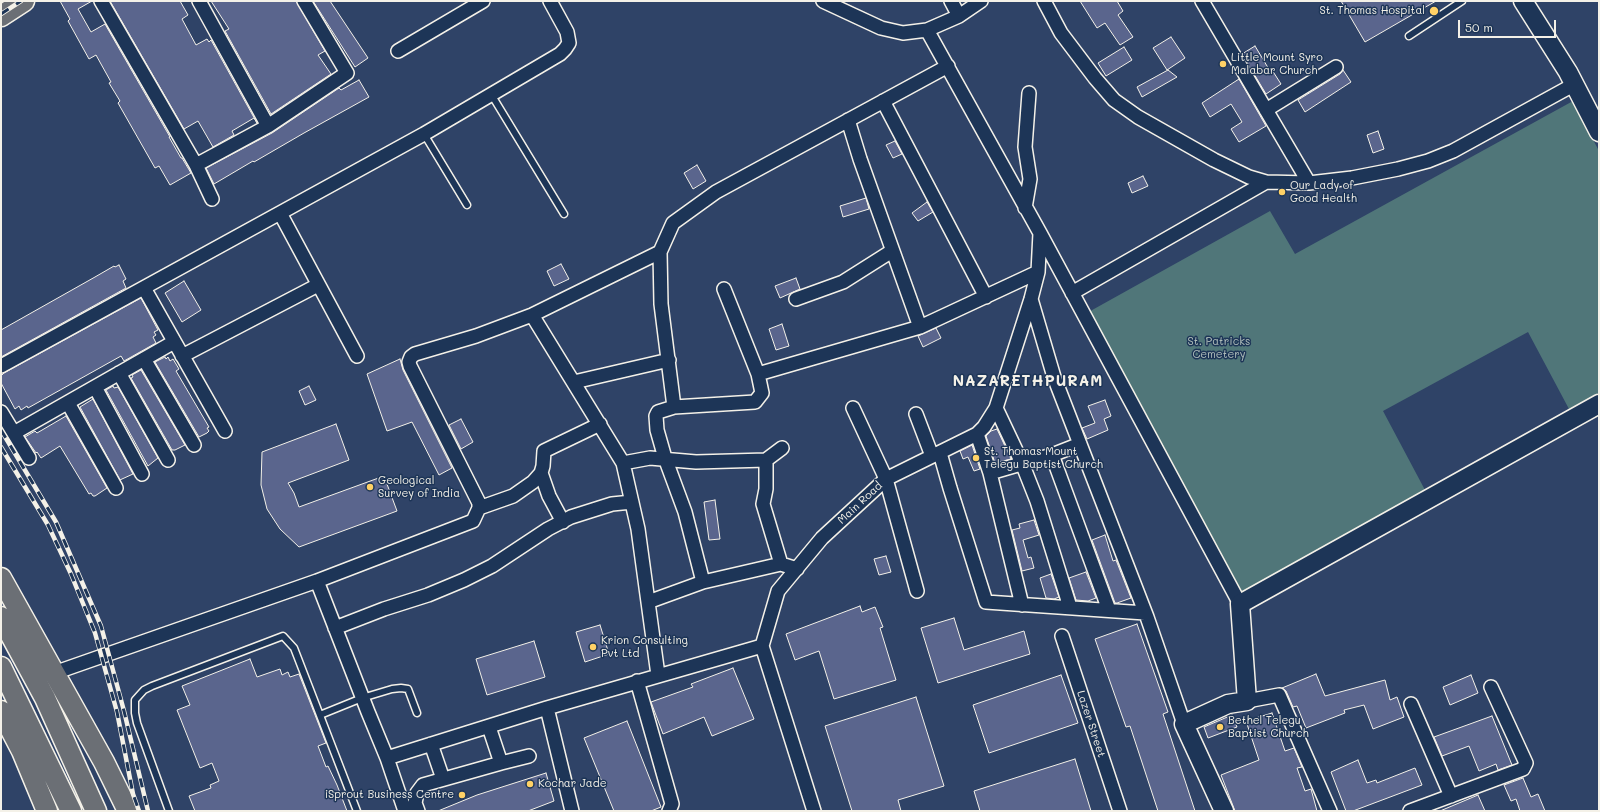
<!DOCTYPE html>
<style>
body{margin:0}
#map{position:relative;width:1600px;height:812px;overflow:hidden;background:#2f4367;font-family:Mali,sans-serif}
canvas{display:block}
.frame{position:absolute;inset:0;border:2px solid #f4f1e8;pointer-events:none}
.scale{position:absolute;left:1458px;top:20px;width:98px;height:18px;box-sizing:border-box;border:2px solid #f4f1e8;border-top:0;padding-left:5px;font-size:12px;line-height:14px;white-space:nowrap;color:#f4f1e8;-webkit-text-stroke:3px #1d3557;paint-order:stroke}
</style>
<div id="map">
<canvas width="1600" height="812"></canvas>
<div class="frame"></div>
<div class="scale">50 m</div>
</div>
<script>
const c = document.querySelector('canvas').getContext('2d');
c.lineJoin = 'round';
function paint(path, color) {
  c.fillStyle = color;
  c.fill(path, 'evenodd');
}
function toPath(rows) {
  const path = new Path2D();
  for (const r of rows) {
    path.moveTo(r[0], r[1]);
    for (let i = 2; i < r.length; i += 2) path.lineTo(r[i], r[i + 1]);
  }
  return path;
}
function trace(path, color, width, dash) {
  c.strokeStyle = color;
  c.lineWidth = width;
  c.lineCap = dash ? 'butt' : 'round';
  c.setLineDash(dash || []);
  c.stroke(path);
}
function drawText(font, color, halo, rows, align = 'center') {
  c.font = font + ' Mali,sans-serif';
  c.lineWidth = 3;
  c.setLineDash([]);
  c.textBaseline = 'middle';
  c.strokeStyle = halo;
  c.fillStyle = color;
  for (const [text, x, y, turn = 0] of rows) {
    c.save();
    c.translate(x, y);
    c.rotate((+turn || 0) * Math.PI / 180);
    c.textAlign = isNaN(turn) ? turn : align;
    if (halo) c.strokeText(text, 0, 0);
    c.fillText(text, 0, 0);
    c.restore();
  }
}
const green = toPath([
 [1573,101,1599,151,1599,393,1569,409,1528,332,1383,411,1425,490,1240,593,1085,314,1270,211,1295,254]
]);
const building = toPath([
 [60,1,92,1,78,9,91,32,105,24,170,137,169,137,181,158,182,158,191,173,170,185,159,166,155,168,118,103,120,101,109,83,111,82,96,55,89,59,68,21,70,19,60,1],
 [110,1,180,1,188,15,182,19,196,45,207,39,209,42,211,40,257,123,254,118,232,131,234,135,213,147,198,121,184,129,110,1],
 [211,1,296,1,325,51,318,55,331,74,271,114,225,31,229,29,211,1],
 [313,1,330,1,368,58,355,67,313,1],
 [1080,1,1117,1,1123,11,1118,15,1133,37,1120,45,1105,23,1097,28,1080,1],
 [1341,1,1436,1,1365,42,1341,1],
 [1171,37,1185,58,1167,70,1153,48,1171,37],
 [1255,46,1270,71,1272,70,1281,84,1266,94,1242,54,1255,46],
 [1124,47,1132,60,1106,76,1098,63,1124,47],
 [1168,70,1177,77,1142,97,1137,87,1168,70],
 [1343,70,1351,82,1305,112,1298,100,1340,74,1343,70],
 [1239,79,1266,126,1239,142,1231,129,1242,122,1231,104,1210,117,1202,103,1239,79],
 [359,80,369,97,304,133,254,162,253,161,214,184,206,168,272,133,339,88,341,90,359,80],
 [1378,131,1384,149,1373,153,1367,135,1378,131],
 [895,141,902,154,893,158,886,145,895,141],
 [697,165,706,181,693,189,684,173,697,165],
 [1143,176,1148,186,1132,193,1128,183,1143,176],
 [866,198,869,209,843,217,840,206,866,198],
 [927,202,933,212,918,221,912,213,927,202],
 [561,264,569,279,554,286,547,271,561,264],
 [119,265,126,279,123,281,126,288,1,357,1,330,95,277,114,266,115,267,119,265],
 [796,278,800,289,780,298,775,286,796,278],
 [184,281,201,310,182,322,165,293,184,281],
 [141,298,158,330,154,332,156,335,153,337,156,343,124,361,121,356,28,408,27,406,21,410,19,406,15,409,1,383,1,376,4,373,141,298],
 [782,324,789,346,776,350,769,329,782,324],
 [936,328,941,338,923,347,918,336,936,328],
 [165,357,166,359,168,357,170,361,173,359,179,369,176,371,209,427,207,428,209,431,207,433,199,437,155,362,165,357],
 [400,359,403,370,452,468,439,475,412,422,387,431,367,374,400,359],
 [141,370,185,445,175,450,172,450,131,378,133,377,132,375,141,370],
 [113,386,114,388,118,387,158,458,148,466,106,390,113,386],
 [309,386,316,400,305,405,299,391,309,386],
 [93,399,133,474,122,479,120,480,80,407,93,399],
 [1105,400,1111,416,1104,419,1108,430,1087,439,1082,428,1095,423,1088,406,1105,400],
 [66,416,107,488,95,496,93,496,91,493,89,494,60,446,41,458,37,452,36,453,25,437,35,431,37,433,66,416],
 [461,419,473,442,461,449,449,425,461,419],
 [336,424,349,460,288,483,294,493,299,507,384,476,397,511,299,547,280,529,267,509,261,485,262,452,336,424],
 [997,429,1011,459,995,463,986,436,991,431,997,429],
 [972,445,980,469,974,471,968,457,963,459,960,451,972,445],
 [715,500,720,539,709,540,704,502,715,500],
 [1034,520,1039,535,1023,540,1028,558,1031,557,1034,568,1022,571,1012,530,1020,528,1019,524,1034,520],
 [1105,535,1113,561,1116,560,1131,598,1117,603,1115,603,1092,540,1105,535],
 [886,556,891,572,879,575,874,559,886,556],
 [1086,572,1096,598,1088,601,1076,600,1069,578,1086,572],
 [1051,574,1059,597,1054,599,1046,598,1040,578,1051,574],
 [860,606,862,612,875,607,883,627,880,628,896,680,834,699,819,651,795,660,786,634,860,606],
 [954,618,964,650,1024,631,1030,654,938,683,921,628,954,618],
 [1137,624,1168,712,1163,714,1195,811,1158,811,1130,726,1126,727,1095,639,1137,624],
 [600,625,609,654,585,662,576,632,600,625],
 [534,641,545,677,487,695,476,659,534,641],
 [250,659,257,677,280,669,282,675,288,672,290,677,299,674,326,743,318,746,326,767,328,766,337,785,347,811,195,811,189,796,211,788,210,785,219,781,212,763,200,768,177,710,190,705,182,686,250,659],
 [733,668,754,719,712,736,704,717,663,734,651,702,693,687,691,684,733,668],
 [1316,674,1325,696,1385,680,1390,700,1397,697,1404,717,1373,729,1364,705,1344,710,1345,713,1306,728,1297,706,1293,707,1286,691,1282,688,1316,674],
 [1061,675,1078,723,989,753,973,705,1061,675],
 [1471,675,1478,693,1450,705,1443,687,1471,675],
 [916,697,944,786,898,800,901,811,852,811,825,726,916,697],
 [1272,713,1285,751,1294,748,1302,767,1297,768,1305,791,1311,789,1317,811,1235,811,1221,775,1259,760,1246,721,1272,713],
 [1232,715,1237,727,1208,738,1204,727,1232,715],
 [1492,716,1512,765,1498,770,1496,764,1479,771,1469,746,1442,756,1434,737,1492,716],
 [627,721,661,807,651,811,614,811,584,738,627,721],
 [1075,759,1091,811,980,811,974,791,1075,759],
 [1358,760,1367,783,1376,780,1377,783,1415,768,1422,785,1353,811,1346,811,1331,772,1358,760],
 [546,773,554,801,528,811,438,811,477,795,546,773],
 [1523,778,1531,797,1538,794,1545,811,1520,811,1516,799,1511,801,1504,785,1523,778],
 [1478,795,1485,811,1440,811,1478,795]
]);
const lane = toPath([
 [1409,36,1462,1],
 [491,94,564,214],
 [424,134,467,205],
 [320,715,362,698,392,689,401,688,408,689,417,713],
 [169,811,137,723,135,713,135,700,144,690,152,686,283,636,294,648,357,811]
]);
const street = toPath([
 [101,1,196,165,212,199],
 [199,1,268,126],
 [823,1,881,28,903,33,927,30,959,16,981,1],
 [951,1,959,16],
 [1044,1,1061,33,1095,78,1114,100,1138,117,1214,160,1249,177,1266,182,1309,183,1352,178,1398,169,1428,161,1453,151,1575,84],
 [1202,1,1309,183],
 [927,30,1040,233,1240,604],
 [398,51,483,1],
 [883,101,986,297],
 [1266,110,1336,67],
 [848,120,860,159,920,327],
 [196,165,268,126,347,73,304,1],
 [1025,208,1030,179,1025,147,1029,93],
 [280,213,357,356],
 [144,288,225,431],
 [1072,293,1266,182],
 [796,299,843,282,892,251],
 [1031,299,1054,377,1147,617,1184,724],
 [532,315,623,463,638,529,658,675],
 [182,356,318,285],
 [144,359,194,445],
 [1,366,424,134,560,54,565,49,569,43,567,32,550,1],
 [119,373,168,460],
 [758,374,920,327,1038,272],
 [574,382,669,360],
 [95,387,142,474],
 [68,403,116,488],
 [674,407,755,402,762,393,758,374,724,289],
 [853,408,886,479,917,591],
 [996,408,1022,463,1037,501,1070,607],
 [1,412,29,458],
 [916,414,932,456],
 [14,433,174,342],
 [977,434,990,473,1022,605],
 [940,453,950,488,986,602,1145,613],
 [1052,455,1109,610],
 [766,460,766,489,763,504,781,564],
 [623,463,650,458,696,462,766,460,782,448],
 [990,473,1052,455,1080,444],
 [479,508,513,496,533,482,541,473],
 [563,522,549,496,541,473,543,466,544,451,600,424],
 [317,581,368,712,387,758,405,811],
 [703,582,685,512,665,458,657,430,656,416,658,412,674,407,661,304,660,252,673,223,716,192,948,66],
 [648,602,703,582,781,564,797,569],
 [335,628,384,609,428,595,464,580,492,566,548,529,571,517,612,504,632,502],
 [1062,636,1120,811],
 [54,673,317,581,473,521,479,508,479,503,410,366,409,362,411,357,415,354,476,336,532,315,660,252],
 [637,681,672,804,669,811],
 [1247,701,1279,695,1330,811],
 [1411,704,1451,796],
 [547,708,572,811],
 [431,744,443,779],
 [387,758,547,708,762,646],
 [501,763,529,756],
 [418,811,415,803,417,793,423,785,501,763,489,727],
 [814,811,762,646,778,591,822,538,886,479,977,434,984,427,996,408,1031,299,1038,272,1040,233],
 [1410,811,1523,769,1526,763,1491,687]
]);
const secondary = toPath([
 [1523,1,1568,72,1599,132],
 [1224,811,1184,724,1228,704,1247,701,1240,604,1599,404]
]);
const primary = toPath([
 [1,16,24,1],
 [1,578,104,762,128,811],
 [1,617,45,698,96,811],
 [1,667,71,811],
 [1,711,22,751,47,811]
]);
const rail = toPath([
 [1,14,21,1],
 [1,430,56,522,101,626,124,711,148,811],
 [1,447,48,525,71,574,95,633,117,712,133,794,139,811]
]);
const markers = [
 [1434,11,5,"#ffd166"],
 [1223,64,4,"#ffd166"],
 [1282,192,4,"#ffd166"],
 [976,458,4,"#ffd166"],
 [370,487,4,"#ffd166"],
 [593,647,4,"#ffd166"],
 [1220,727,4,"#ffd166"],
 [530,784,4,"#ffd166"],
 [462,795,4,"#ffd166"]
];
const poiNames = [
 ["St. Thomas Hospital",1425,11,"right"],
 ["Little Mount Syro",1231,58],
 ["Malabar Church",1231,71],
 ["Our Lady of",1290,186],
 ["Good Health",1290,199],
 ["St. Thomas Mount",984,452],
 ["Telegu Baptist Church",984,465],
 ["Geological",378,481],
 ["Survey of India",378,494],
 ["Krion Consulting",601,641],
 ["Pvt Ltd",601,654],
 ["Bethel Telegu",1228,721],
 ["Baptist Church",1228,734],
 ["Kochar Jade",538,784],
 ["iSprout Business Centre",454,795,"right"]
];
const parkNames = [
 ["St. Patricks",1219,342],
 ["Cemetery",1219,355]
];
const streetNames = [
 ["Main Road",860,503,-43],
 ["Lazer Street",1091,724,72]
];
const districtNames = [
 ["NAZARETHPURAM",1028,381]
];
paint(green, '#507679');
paint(building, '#5a658d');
trace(building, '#f4f1e8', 1);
trace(lane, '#f4f1e8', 9);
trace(street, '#f4f1e8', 16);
trace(secondary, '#f4f1e8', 21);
trace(primary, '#f4f1e8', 23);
trace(lane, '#1d3557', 6);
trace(street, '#1d3557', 13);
trace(secondary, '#1d3557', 18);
trace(primary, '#6b6f75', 20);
trace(rail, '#f4f1e8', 4.5);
trace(rail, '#1d3557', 3, [9]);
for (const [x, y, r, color] of markers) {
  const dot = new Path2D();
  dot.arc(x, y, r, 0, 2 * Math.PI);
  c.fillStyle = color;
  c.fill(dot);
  trace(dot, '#1d3557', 1.5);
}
drawText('11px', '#f4f1e8', '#1d3557', poiNames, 'left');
drawText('11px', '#b2c0bc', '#1d3557', parkNames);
drawText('11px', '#f4f1e8', '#1d3557', streetNames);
c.letterSpacing = '1px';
drawText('bold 15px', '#f4f1e8', '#1d3557', districtNames);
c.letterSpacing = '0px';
</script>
